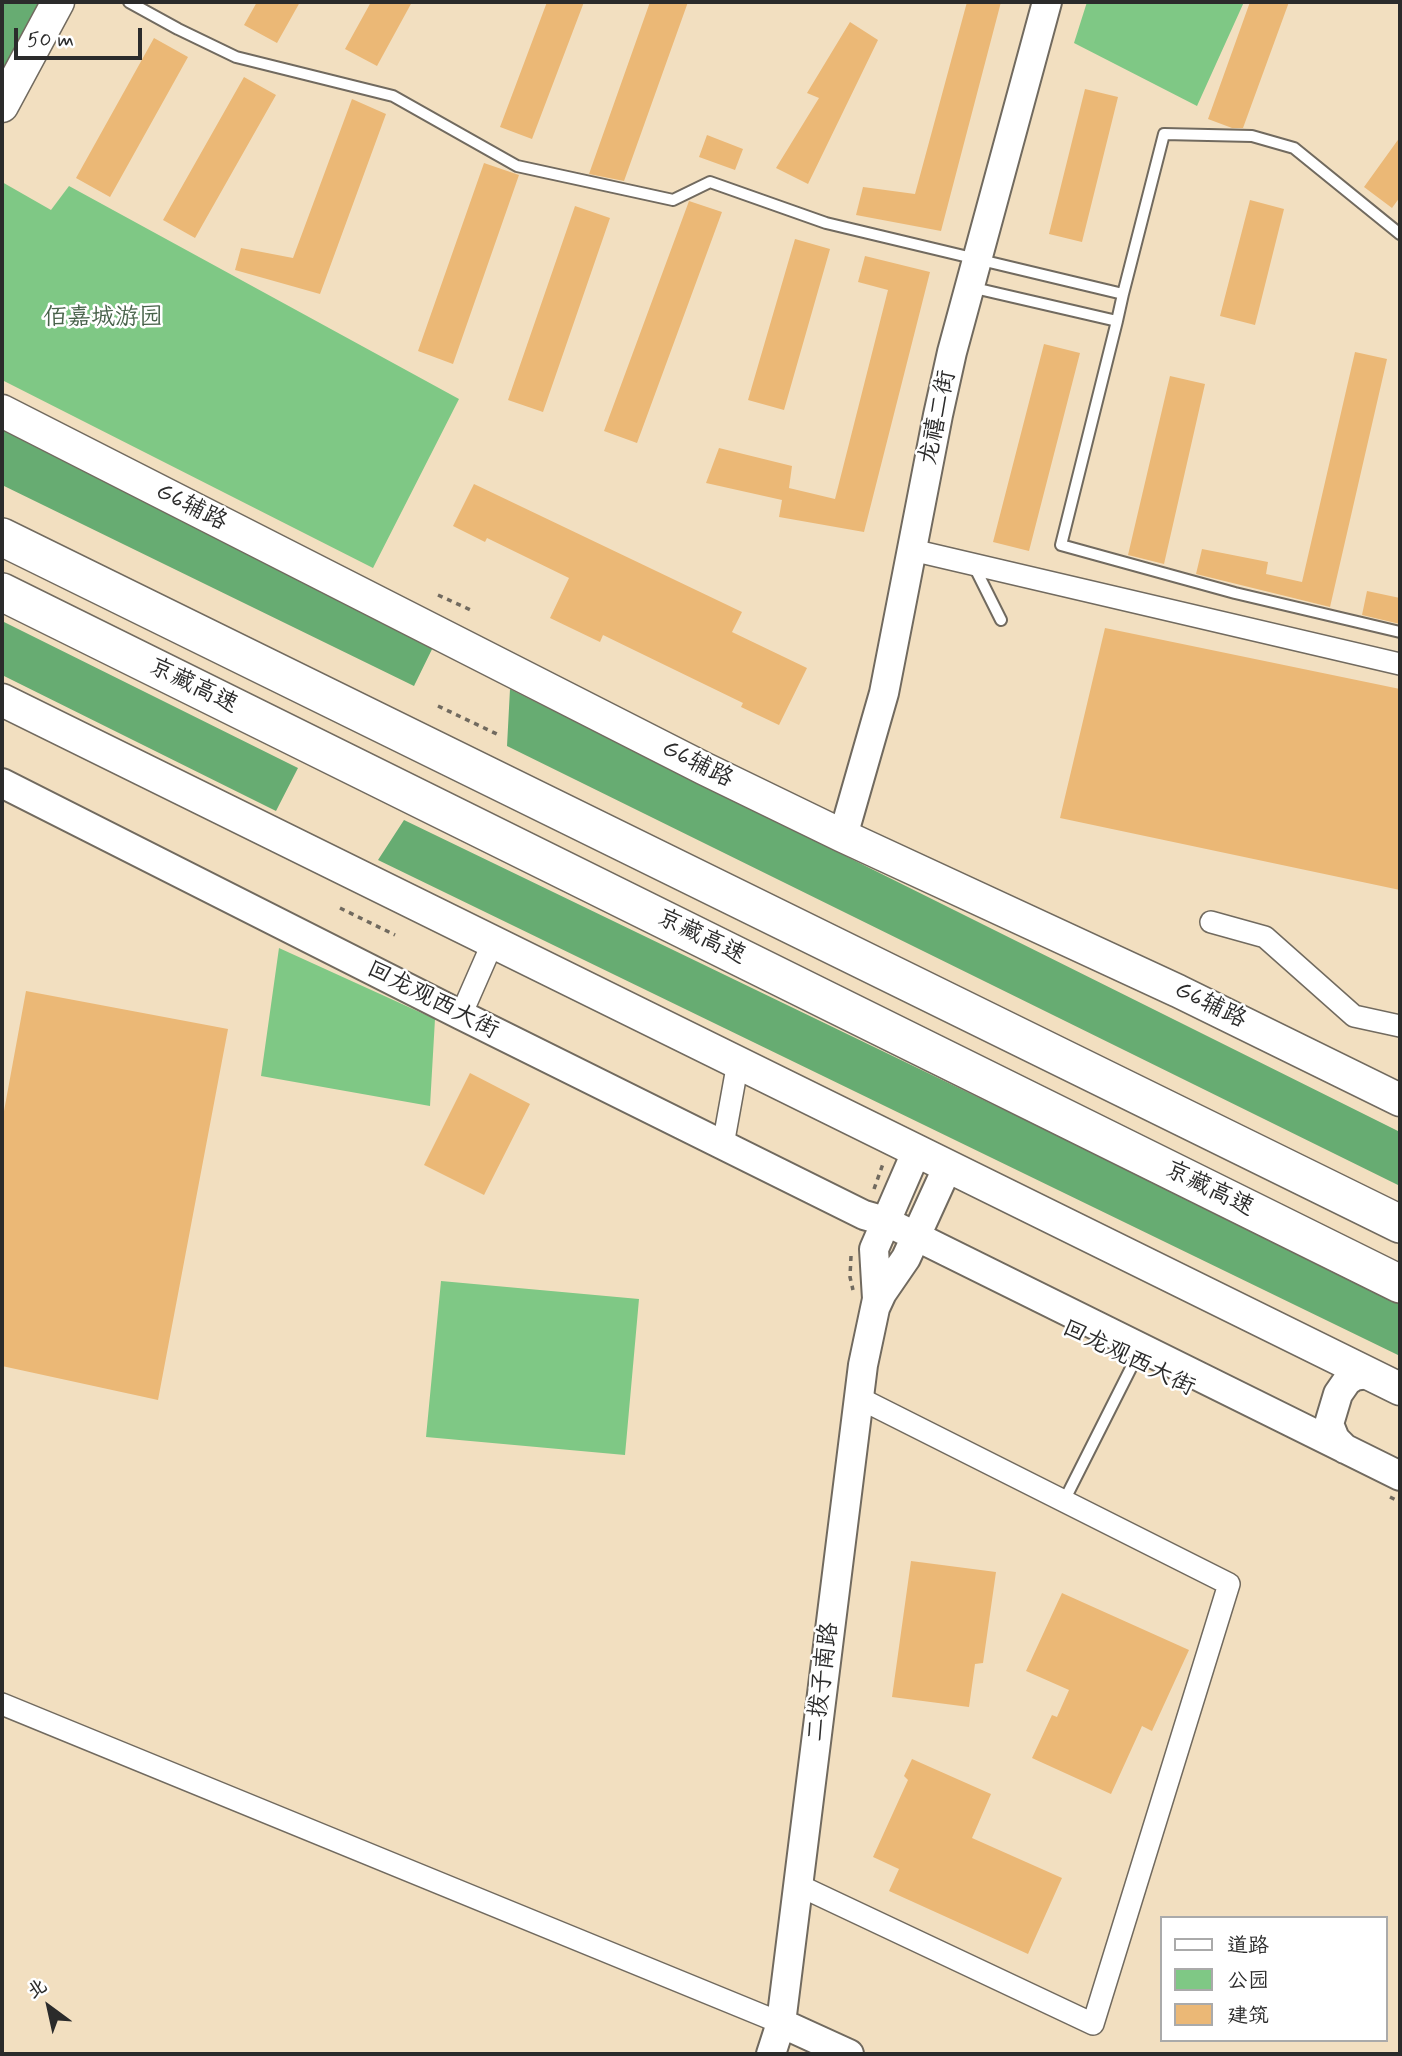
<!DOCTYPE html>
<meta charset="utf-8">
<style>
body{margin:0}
#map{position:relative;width:1402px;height:2056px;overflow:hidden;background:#f2dfc0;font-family:Mynerve,"LXGW WenKai TC",sans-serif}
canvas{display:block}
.frame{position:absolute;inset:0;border:4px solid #2b2b2b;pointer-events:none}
.legend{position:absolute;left:1160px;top:1916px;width:228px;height:126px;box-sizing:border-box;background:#fff;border:2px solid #aaa;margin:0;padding:9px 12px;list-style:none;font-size:21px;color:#2b2b2b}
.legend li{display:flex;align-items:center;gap:14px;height:35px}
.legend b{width:35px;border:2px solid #aaa}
.north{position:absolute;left:14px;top:1972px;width:70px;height:70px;-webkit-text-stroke:5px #fff;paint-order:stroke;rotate:327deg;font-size:19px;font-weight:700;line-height:28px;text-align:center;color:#2b2b2b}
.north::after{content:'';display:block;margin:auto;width:24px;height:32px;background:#2b2b2b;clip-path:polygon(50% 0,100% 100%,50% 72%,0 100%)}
.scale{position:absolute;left:14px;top:28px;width:128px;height:32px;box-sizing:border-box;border:4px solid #2b2b2b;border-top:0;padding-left:9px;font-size:21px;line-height:24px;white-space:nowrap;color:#2b2b2b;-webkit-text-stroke:5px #fff;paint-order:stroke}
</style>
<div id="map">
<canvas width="1402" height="2056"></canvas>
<div class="frame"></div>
<ul class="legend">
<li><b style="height:9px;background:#fff"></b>道路</li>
<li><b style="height:19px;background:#7fc885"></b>公园</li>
<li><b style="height:19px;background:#ebb876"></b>建筑</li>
</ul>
<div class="north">北</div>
<div class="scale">50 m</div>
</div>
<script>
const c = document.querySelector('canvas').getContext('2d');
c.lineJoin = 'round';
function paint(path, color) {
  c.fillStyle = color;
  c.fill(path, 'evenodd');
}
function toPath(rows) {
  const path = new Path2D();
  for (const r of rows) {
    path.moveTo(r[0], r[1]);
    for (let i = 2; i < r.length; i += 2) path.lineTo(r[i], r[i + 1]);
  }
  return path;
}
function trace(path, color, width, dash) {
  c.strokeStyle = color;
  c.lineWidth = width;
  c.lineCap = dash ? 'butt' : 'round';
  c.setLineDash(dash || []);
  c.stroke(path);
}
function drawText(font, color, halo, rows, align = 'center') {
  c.font = font + ' Mynerve,"LXGW WenKai TC",sans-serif';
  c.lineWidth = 5;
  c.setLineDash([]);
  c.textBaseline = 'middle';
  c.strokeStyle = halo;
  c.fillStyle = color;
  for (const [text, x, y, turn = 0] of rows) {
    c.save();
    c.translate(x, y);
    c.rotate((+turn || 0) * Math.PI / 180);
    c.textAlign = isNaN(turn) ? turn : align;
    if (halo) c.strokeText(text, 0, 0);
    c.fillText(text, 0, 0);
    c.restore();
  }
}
const green = toPath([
 [1087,2,1244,2,1197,106,1074,43],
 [2,182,51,210,69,186,459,399,373,568,2,380],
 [279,948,435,1019,430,1106,261,1076],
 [441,1281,639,1299,625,1455,426,1437]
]);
const forest = toPath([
 [2,2,41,2,2,73],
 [2,426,437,639,414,686,2,485],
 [2,621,298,768,276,811,2,675],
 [510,689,1400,1132,1400,1186,507,746],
 [404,820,1400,1301,1400,1356,378,860]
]);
const building = toPath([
 [257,2,300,2,277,43,244,25],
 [371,2,412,2,377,66,345,49],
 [547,2,584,2,532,139,500,127],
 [650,2,688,2,624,181,589,174],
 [967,2,1001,2,941,231,856,215,863,187,915,194],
 [1250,2,1289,2,1243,128,1232,128,1208,119],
 [850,22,878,40,808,184,776,168,819,98,807,93],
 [154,38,188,57,110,197,76,178],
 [244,77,276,95,195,238,163,220],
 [1085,89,1118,97,1082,242,1049,234],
 [352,99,386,114,320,294,235,270,241,248,293,258],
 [707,135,743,149,735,170,699,157],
 [1400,137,1400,197,1392,208,1364,187],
 [484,163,519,175,453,364,418,351],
 [1250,200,1284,209,1255,325,1220,316],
 [689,201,722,212,637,443,604,431],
 [575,206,610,218,543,412,508,400],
 [795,239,830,249,784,410,748,400],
 [865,256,930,272,864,532,779,517,782,500,706,483,719,448,792,466,789,488,835,499,888,290,858,282],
 [1044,344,1080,353,1029,551,993,542],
 [1355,352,1387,359,1330,607,1196,574,1202,549,1268,562,1266,574,1302,582],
 [1170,376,1205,384,1164,564,1128,555],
 [474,484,742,612,732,632,807,668,779,725,741,707,743,703,603,635,600,642,550,618,569,578,487,538,485,542,453,526],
 [1367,591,1400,598,1400,624,1362,615],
 [1105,628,1400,689,1400,890,1060,818],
 [26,991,228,1029,158,1400,2,1366,2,1122],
 [470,1073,530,1104,484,1195,424,1165],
 [911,1561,996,1572,983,1663,975,1664,969,1707,892,1697],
 [1062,1593,1189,1650,1152,1731,1142,1726,1111,1794,1032,1758,1052,1715,1057,1717,1069,1690,1026,1671],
 [912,1759,991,1794,972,1838,1062,1878,1028,1954,889,1891,899,1869,873,1857,908,1780,904,1776]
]);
const path = toPath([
 [438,595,473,611],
 [438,706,501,736],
 [340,908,395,935],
 [874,1189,884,1161],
 [851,1256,850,1277,853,1290],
 [1390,1497,1400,1502]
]);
const lane = toPath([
 [129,2,178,29,236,57,393,96,517,166,673,200,710,182,826,223,1123,294,1164,134,1252,136,1294,148,1400,234],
 [970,287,1117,321,1061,545,1235,593,1400,632],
 [1117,321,1123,294],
 [974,566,1001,620],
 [1064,1501,1134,1362]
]);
const street = toPath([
 [912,550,1400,664],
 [1211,922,1265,937,1354,1016,1400,1026],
 [461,1015,493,942],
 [723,1145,738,1062],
 [2,1704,781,2023],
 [798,1885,1093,2024,1229,1584,859,1398]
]);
const secondary = toPath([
 [2,783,461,1015,864,1215,885,1221,1400,1476],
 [843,836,884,693,938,415,952,352,1047,2],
 [876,1306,882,1293,906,1258,948,1166],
 [1345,1449,1335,1439,1329,1424,1338,1394,1347,1381,1355,1376,1368,1374,1377,1377],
 [781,2023,849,2054],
 [771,2054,781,2023,863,1365,877,1299,874,1249,917,1150]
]);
const primary = toPath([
 [2,106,58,2],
 [2,411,705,769,843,836,1178,991,1400,1100],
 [2,700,1400,1389]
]);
const highway = toPath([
 [2,537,1400,1224],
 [2,592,1400,1284]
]);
const parkNames = [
 ["佰嘉城游园",103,319]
];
const streetNames = [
 ["龙禧二街",939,418,-78],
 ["G6辅路",191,508,27],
 ["京藏高速",193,687,26],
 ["G6辅路",697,765,27],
 ["京藏高速",701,938,26],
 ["回龙观西大街",432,1001,27],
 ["G6辅路",1210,1006,26],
 ["京藏高速",1209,1190,26],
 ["回龙观西大街",1128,1359,26],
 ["二拨子南路",824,1682,-83]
];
paint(green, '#7fc885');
paint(forest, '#67ac72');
paint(building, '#ebb876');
trace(lane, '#716a5f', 14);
trace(street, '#716a5f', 24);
trace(secondary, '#716a5f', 32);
trace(primary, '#716a5f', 35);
trace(highway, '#716a5f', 40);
trace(path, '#716a5f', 3.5, [5, 5]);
trace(lane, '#fff', 10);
trace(street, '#fff', 21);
trace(secondary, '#fff', 28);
trace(primary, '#fff', 32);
trace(highway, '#fff', 37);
drawText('24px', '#48624a', '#fff', parkNames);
drawText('24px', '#2b2b2b', '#fff', streetNames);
</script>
